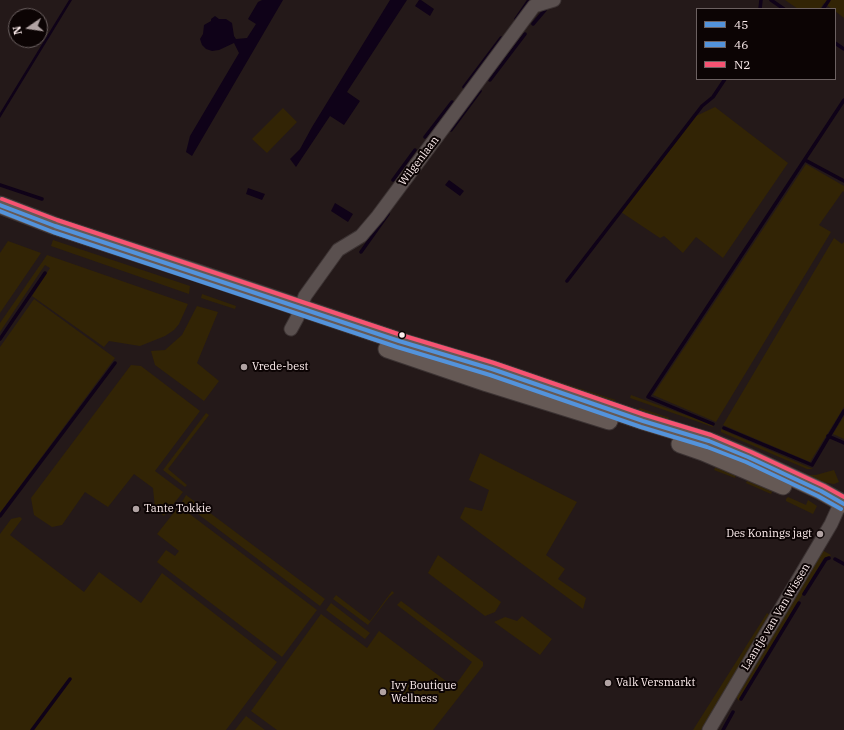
<!DOCTYPE html>
<style>
body{margin:0}
#map{position:relative;width:844px;height:730px;overflow:hidden;background:#241919;font-family:"IBM Plex Serif",serif}
canvas{display:block}
.legend{position:absolute;left:696px;top:8px;width:140px;height:72px;box-sizing:border-box;background:#0c0404;border:1px solid #6c6161;margin:0;padding:5px 7px;list-style:none;font-size:12px;color:#fdeded}
.legend li{display:flex;align-items:center;gap:8px;height:20px}
.legend b{width:20px;border:1px solid #6c6161}
.north{position:absolute;left:8px;top:8px;width:40px;height:40px;box-sizing:border-box;background:#0c0404;border:1px solid #6c6161;border-radius:50%;rotate:257deg;font-size:11px;font-weight:700;line-height:16px;text-align:center;color:#fdeded}
.north::after{content:'';display:block;margin:auto;width:14px;height:18px;background:#b1a3a3;clip-path:polygon(50% 0,100% 100%,50% 72%,0 100%)}
</style>
<div id="map">
<canvas width="844" height="730"></canvas>
<ul class="legend">
<li><b style="height:5px;background:#5393db"></b>45</li>
<li><b style="height:5px;background:#5393db"></b>46</li>
<li><b style="height:5px;background:#f65372"></b>N2</li>
</ul>
<div class="north">N</div>
</div>
<script>
const c = document.querySelector('canvas').getContext('2d');
c.lineJoin = 'round';
function paint(path, color) {
  c.fillStyle = color;
  c.fill(path, 'evenodd');
}
function toPath(rows) {
  const path = new Path2D();
  for (const r of rows) {
    path.moveTo(r[0], r[1]);
    for (let i = 2; i < r.length; i += 2) path.lineTo(r[i], r[i + 1]);
  }
  return path;
}
function trace(path, color, width, dash) {
  c.strokeStyle = color;
  c.lineWidth = width;
  c.lineCap = dash ? 'butt' : 'round';
  c.setLineDash(dash || []);
  c.stroke(path);
}
function drawText(font, color, halo, rows, align = 'center') {
  c.font = font + ' "IBM Plex Serif",serif';
  c.lineWidth = 4;
  c.setLineDash([]);
  c.textBaseline = 'middle';
  c.strokeStyle = halo;
  c.fillStyle = color;
  for (const [text, x, y, turn = 0] of rows) {
    c.save();
    c.translate(x, y);
    c.rotate((+turn || 0) * Math.PI / 180);
    c.textAlign = isNaN(turn) ? turn : align;
    if (halo) c.strokeText(text, 0, 0);
    c.fillText(text, 0, 0);
    c.restore();
  }
}
const green = toPath([
 [785,0,844,0,844,18,835,11,835,9,832,9,824,3,820,9,798,9],
 [715,107,788,163,723,258,696,237,683,253,664,236,660,238,621,212,696,116],
 [283,108,297,122,267,153,252,139],
 [806,164,844,186,844,192,843,191,819,225,831,232,716,422,653,395],
 [834,238,842,244,844,242,844,407,810,462,723,425],
 [53,240,190,286,189,294,51,246],
 [8,241,41,253,0,313,0,253],
 [47,255,188,304,179,324,174,330,165,336,140,346,109,341,104,347,32,296,50,268,45,265,0,332,0,323],
 [202,294,236,306,235,309,201,298],
 [34,299,115,358,0,513,0,347],
 [197,306,218,312,197,363,219,381,204,401,155,365,151,351,165,350,182,335],
 [497,362,616,400,609,406,496,367],
 [131,365,141,366,200,411,155,471,183,492,164,516,155,509,153,488,134,474,108,507,85,492,62,525,52,527,34,515,31,498],
 [631,395,713,425,713,427,630,398],
 [640,408,670,418,664,421,637,411],
 [206,413,209,415,168,469,187,485,185,487,163,470],
 [844,416,844,439,833,434],
 [721,429,813,469,807,469,721,432],
 [721,436,808,475,816,475,834,470,839,482,834,484,816,481,718,443],
 [480,453,577,502,546,555,565,569,558,579,586,598,583,609,460,518,465,507,482,511,489,490,469,480],
 [716,466,736,475,735,478,714,470],
 [748,479,773,490,771,494,746,483],
 [186,495,325,599,320,606,182,502],
 [788,497,806,505,808,500,817,506,813,514,786,501,786,499],
 [179,506,317,610,282,657,157,562,166,550,175,556,179,551,157,534],
 [20,517,22,519,10,535,84,592,99,572,141,603,162,573,277,662,226,730,0,730,0,534,11,519],
 [820,549,831,555,829,557,824,558,739,701,736,697],
 [438,555,501,602,495,612,485,616,428,573],
 [392,591,394,593,389,597,368,625,333,599,336,595,370,621],
 [401,601,483,662,483,666,433,730,277,730,251,711,321,614,367,648,379,631,454,687,472,662,397,605],
 [331,603,370,633,365,639,326,610],
 [767,613,771,616,701,730,693,730],
 [522,616,552,639,540,655,494,622,505,617,517,621],
 [246,716,265,730,235,730]
]);
const water = toPath([
 [69,0,72,0,0,118,0,113],
 [262,0,283,0,192,156,186,152,190,136,239,53,234,43,219,50,212,51,206,49,202,45,200,39,203,34,204,25,211,21,211,19,215,16,219,19,226,19,232,23,234,36,236,39,247,38,256,24,248,19,258,2],
 [390,0,407,0,347,92,360,101,344,125,330,116,296,167,290,159,300,149,312,127],
 [419,0,421,0,434,9,430,16,415,6],
 [449,180,464,191,460,196,445,185],
 [248,188,265,194,262,200,246,194],
 [335,203,353,214,348,222,331,211]
]);
const stream = toPath([
 [771,0,784,9],
 [760,9,761,0],
 [823,9,829,0],
 [516,19,529,0],
 [533,24,545,10],
 [835,43,844,49],
 [490,80,525,34],
 [464,87,501,38],
 [451,130,480,91],
 [425,137,452,102],
 [805,160,844,181],
 [393,180,415,150],
 [0,185,42,199],
 [361,252,388,214],
 [567,281,702,106,713,97,725,79],
 [0,339,45,273],
 [713,424,648,397,844,100],
 [724,428,812,465,844,411],
 [828,436,844,443],
 [0,516,115,363],
 [835,559,844,564],
 [804,594,826,559,829,558],
 [741,699,799,603],
 [32,730,70,679],
 [723,730,733,712]
]);
const minor = toPath([
 [291,329,297,318,305,296,338,250,361,236,378,216,534,6,554,0],
 [709,730,831,524,841,502]
]);
const major = toPath([
 [0,205,55,226,195,272,399,341,492,369,643,421,709,441,748,457,821,491,844,504],
 [387,349,487,383,609,421],
 [680,444,703,452,783,486]
]);
const bus1 = toPath([
 [0,205,55,226,399,341,492,369,643,421,709,441,748,457,821,491,844,504]
]);
const bus2 = toPath([
 [0,211,53,232,397,347,490,375,641,427,707,447,746,462,818,496,841,509]
]);
const bus3 = toPath([
 [2,199,57,220,401,335,494,363,645,415,711,435,751,452,824,486,844,497]
]);
const markers = [
 [402,335,3.5,"#fdeded"],
 [244,367,4,"#b1a3a3"],
 [136,509,4,"#b1a3a3"],
 [820,534,4,"#b1a3a3"],
 [608,683,4,"#b1a3a3"],
 [383,692,4,"#b1a3a3"]
];
const streetNames = [
 ["Wilgenlaan",419,161,-53],
 ["Laantje van Van Wissen",776,617,-59]
];
const poiNames = [
 ["Vrede-best",252,367],
 ["Tante Tokkie",144,509],
 ["Des Konings jagt",812,534,"right"],
 ["Valk Versmarkt",616,683],
 ["Ivy Boutique",391,686],
 ["Wellness",391,699]
];
paint(green, '#322405');
paint(water, '#0f0218');
trace(stream, '#0f0218', 3.5);
trace(minor, '#3c3333', 15);
trace(major, '#3c3333', 19);
trace(minor, '#5a504f', 13);
trace(major, '#655955', 17);
trace(bus1, '#5393db', 4);
trace(bus2, '#5393db', 4);
trace(bus3, '#f65372', 4);
for (const [x, y, r, color] of markers) {
  const dot = new Path2D();
  dot.arc(x, y, r, 0, 2 * Math.PI);
  c.fillStyle = color;
  c.fill(dot);
  trace(dot, '#0c0404', 1.5);
}
drawText('11px', '#fdeded', '#0c0404', streetNames);
drawText('11px', '#fdeded', '#0c0404', poiNames, 'left');
</script>
